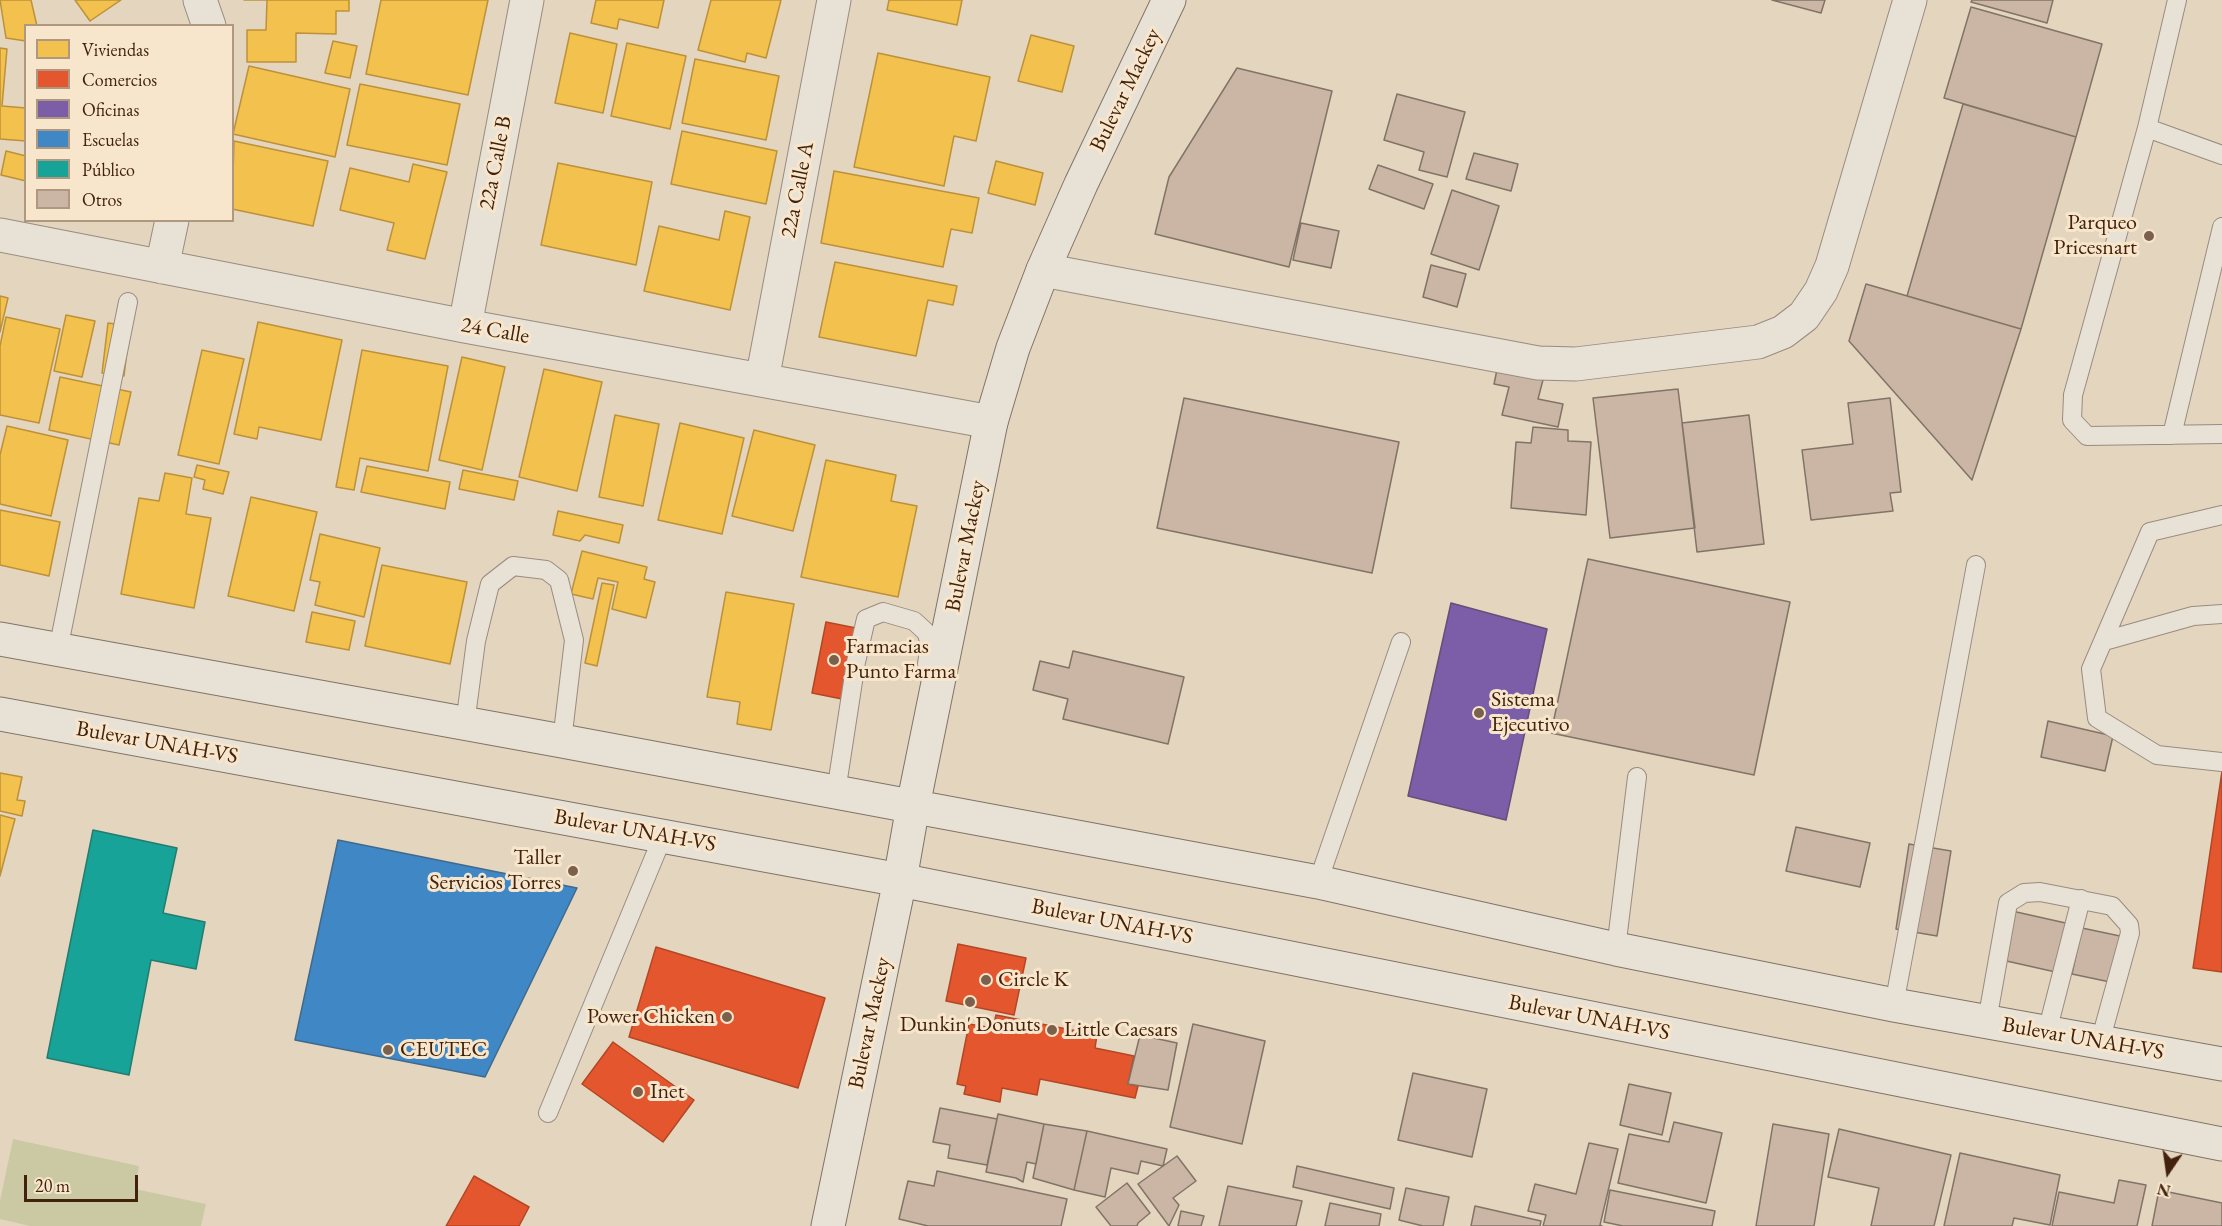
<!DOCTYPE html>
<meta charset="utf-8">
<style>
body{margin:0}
#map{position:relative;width:2222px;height:1226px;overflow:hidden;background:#e4d5bf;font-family:"EB Garamond",serif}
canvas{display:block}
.legend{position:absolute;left:24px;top:24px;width:210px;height:198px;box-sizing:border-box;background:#f7e6cc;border:2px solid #af987f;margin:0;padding:8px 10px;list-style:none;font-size:18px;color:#42220c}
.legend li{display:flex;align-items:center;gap:12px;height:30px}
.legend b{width:30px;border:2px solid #af987f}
.north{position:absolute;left:2138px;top:1142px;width:60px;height:60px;-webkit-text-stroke:4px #f7e6cc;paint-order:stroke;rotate:193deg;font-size:16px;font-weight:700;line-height:24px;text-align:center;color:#42220c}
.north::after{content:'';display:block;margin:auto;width:21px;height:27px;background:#42220c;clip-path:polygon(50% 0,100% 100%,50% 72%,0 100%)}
.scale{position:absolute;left:24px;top:1175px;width:114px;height:27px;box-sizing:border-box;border:3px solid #42220c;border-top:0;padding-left:8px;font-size:18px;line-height:21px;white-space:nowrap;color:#42220c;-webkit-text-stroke:4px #f7e6cc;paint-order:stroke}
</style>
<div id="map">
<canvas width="2222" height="1226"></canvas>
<ul class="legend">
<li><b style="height:16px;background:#f2c14e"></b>Viviendas</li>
<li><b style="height:16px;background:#e4572e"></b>Comercios</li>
<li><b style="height:16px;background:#7b5ea7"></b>Oficinas</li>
<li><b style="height:16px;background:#3f88c5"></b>Escuelas</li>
<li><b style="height:16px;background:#17a398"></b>Público</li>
<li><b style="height:16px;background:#cbb6a6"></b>Otros</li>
</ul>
<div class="north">N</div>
<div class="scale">20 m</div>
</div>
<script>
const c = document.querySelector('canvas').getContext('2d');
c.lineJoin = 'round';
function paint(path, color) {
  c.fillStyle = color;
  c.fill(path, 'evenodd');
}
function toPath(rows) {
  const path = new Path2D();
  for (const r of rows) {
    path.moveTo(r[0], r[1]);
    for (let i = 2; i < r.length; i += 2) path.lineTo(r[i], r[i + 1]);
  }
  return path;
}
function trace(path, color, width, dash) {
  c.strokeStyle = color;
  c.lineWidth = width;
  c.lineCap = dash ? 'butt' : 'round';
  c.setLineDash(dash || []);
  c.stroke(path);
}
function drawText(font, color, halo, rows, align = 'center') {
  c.font = font + ' "EB Garamond",serif';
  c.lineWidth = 6;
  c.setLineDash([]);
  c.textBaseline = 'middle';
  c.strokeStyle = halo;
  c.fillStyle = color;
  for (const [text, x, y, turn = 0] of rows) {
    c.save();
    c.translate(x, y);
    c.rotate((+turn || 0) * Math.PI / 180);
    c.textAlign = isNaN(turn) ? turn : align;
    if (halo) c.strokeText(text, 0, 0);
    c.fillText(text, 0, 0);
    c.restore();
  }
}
const green = toPath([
 [13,1139,139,1166,135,1189,206,1204,201,1226,30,1226,0,1219,0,1201]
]);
const homes = toPath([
 [0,0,31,0,37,26,26,26,26,41,6,38,0,0],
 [75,0,121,0,90,21,75,0],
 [244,0,349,0,349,11,336,11,336,34,296,33,296,62,247,62,247,30,266,30,267,0,244,0],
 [381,0,488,0,468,95,366,74,381,0],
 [596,0,664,0,658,28,619,19,617,29,591,23,596,0],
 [711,0,781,0,766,58,747,53,745,62,698,50,711,0],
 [889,0,962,0,957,25,887,10,889,0],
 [570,33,617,44,603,113,555,103,570,33],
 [1031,35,1074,46,1062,92,1018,81,1031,35],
 [333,41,357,46,350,78,325,73,333,41],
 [627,43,686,56,670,129,611,116,627,43],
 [0,48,7,49,2,106,26,108,26,141,0,139,0,48],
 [878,53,990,77,976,141,954,136,944,186,854,167,878,53],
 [695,59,779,76,766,140,682,123,695,59],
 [249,66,350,89,335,157,233,134,249,66],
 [360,84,460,104,447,165,347,145,360,84],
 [682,131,777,151,766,204,671,184,682,131],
 [234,141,328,161,313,226,232,209,234,141],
 [6,151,26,156,26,181,1,175,6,151],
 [996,161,1043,173,1035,205,988,193,996,161],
 [558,163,652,182,636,265,541,245,558,163],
 [413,164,447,172,425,259,387,250,394,223,340,210,350,168,409,182,413,164],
 [834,171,979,198,972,233,951,229,943,267,821,243,834,171],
 [725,211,750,217,730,310,644,291,659,226,719,240,725,211],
 [835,262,957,286,953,305,928,300,916,356,819,337,835,262],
 [0,296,8,298,0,332,0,296],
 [66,315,95,321,82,377,54,371,66,315],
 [6,317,60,329,39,423,0,415,0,346,6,317],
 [258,322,342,340,321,440,259,427,257,439,234,434,258,322],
 [108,323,130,326,124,376,102,373,108,323],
 [202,350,244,359,219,464,178,455,202,350],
 [362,350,448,366,428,471,360,458,354,490,336,487,362,350],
 [462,357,505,367,482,470,439,460,462,357],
 [544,369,602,382,577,491,519,477,544,369],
 [60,377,131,392,119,445,49,430,60,377],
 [615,415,659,424,643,506,599,497,615,415],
 [680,423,744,438,722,534,658,520,680,423],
 [7,426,68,440,51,516,0,504,0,455,7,426],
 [754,430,815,445,793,531,732,516,754,430],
 [826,460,896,475,891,501,917,506,898,597,801,577,826,460],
 [197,465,229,472,223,494,203,489,205,480,194,477,197,465],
 [367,466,450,482,445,509,361,492,367,466],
 [463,470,518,481,514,500,459,489,463,470],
 [165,473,192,478,186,514,211,518,194,608,121,594,139,498,159,501,165,473],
 [251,497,317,512,294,611,228,596,251,497],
 [0,510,60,522,49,576,0,565,0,510],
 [558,511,623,525,619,543,585,535,580,541,553,535,558,511],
 [320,534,380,548,364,617,315,605,320,582,310,580,320,534],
 [582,551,647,567,644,579,655,582,646,618,612,609,618,582,598,578,593,599,571,594,582,551],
 [382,565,467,582,450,664,365,646,382,565],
 [602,583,614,585,597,666,585,663,602,583],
 [726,592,794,604,771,730,737,724,740,702,707,697,726,592],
 [312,612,355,621,349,650,306,642,312,612],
 [0,773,22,777,17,800,25,801,22,816,0,811,0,773],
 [0,815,15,819,0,876,0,815]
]);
const shops = toPath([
 [826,622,856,628,842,699,812,693,826,622],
 [2222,771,2222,972,2193,968,2222,771],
 [958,944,1026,958,1014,1015,946,1001,958,944],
 [656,947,825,998,798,1088,629,1037,656,947],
 [996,1015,1097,1035,1095,1048,1134,1056,1128,1084,1138,1086,1135,1098,1040,1079,1037,1095,1002,1088,1000,1102,964,1094,966,1086,957,1084,969,1024,993,1028,996,1015],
 [613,1042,694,1100,663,1142,582,1084,613,1042],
 [474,1176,529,1207,519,1226,446,1226,474,1176]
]);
const offices = toPath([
 [1451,603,1547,629,1506,820,1408,796,1451,603]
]);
const schools = toPath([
 [338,840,577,888,485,1077,295,1040,338,840]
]);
const public = toPath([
 [93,830,177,848,163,913,205,922,196,969,151,960,129,1075,47,1058,93,830]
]);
const building = toPath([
 [1772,0,1825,0,1821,13,1772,0],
 [1972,0,2053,0,2047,23,1971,2,1972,0],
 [1971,7,2102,44,2076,137,1944,98,1971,7],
 [1237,68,1332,91,1289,267,1155,234,1169,177,1237,68],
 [1397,94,1465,112,1447,177,1419,170,1424,152,1384,140,1397,94],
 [1963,104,2076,137,2021,329,1907,296,1963,104],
 [1474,153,1518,164,1511,191,1466,179,1474,153],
 [1378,165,1433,184,1424,209,1369,189,1378,165],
 [1452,190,1499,206,1479,270,1431,254,1452,190],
 [1301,223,1339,231,1331,268,1293,260,1301,223],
 [1431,265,1466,274,1457,307,1423,297,1431,265],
 [1866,284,2021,329,1972,480,1849,341,1866,284],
 [1498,365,1544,376,1538,399,1563,404,1558,427,1502,415,1509,387,1494,384,1498,365],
 [1678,389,1695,528,1610,538,1593,398,1678,389],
 [1184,398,1399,442,1372,573,1157,528,1184,398],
 [1890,398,1901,492,1890,493,1893,511,1811,520,1802,450,1853,444,1848,403,1890,398],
 [1749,415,1764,544,1697,552,1682,423,1749,415],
 [1533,427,1568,430,1568,441,1591,442,1586,515,1511,508,1516,442,1531,443,1533,427],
 [1588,559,1790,602,1754,775,1551,733,1588,559],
 [1073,651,1184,677,1168,744,1063,719,1068,699,1033,690,1040,661,1069,668,1073,651],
 [2048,721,2113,736,2105,771,2041,757,2048,721],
 [1796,827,1870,843,1860,887,1786,871,1796,827],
 [1909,844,1951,851,1937,936,1896,929,1909,844],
 [2012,911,2070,924,2060,973,2002,960,2012,911],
 [2082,928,2120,936,2110,982,2072,974,2082,928],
 [1193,1024,1265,1041,1242,1144,1170,1127,1193,1024],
 [1140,1035,1177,1043,1168,1090,1128,1084,1140,1035],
 [1413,1073,1487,1089,1472,1157,1398,1140,1413,1073],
 [1629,1084,1671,1093,1662,1135,1620,1125,1629,1084],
 [940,1108,997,1119,987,1165,948,1158,950,1145,933,1142,940,1108],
 [998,1114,1044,1124,1036,1164,1027,1162,1023,1182,1016,1178,986,1172,998,1114],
 [1674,1122,1722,1133,1706,1203,1618,1183,1629,1134,1669,1142,1674,1122],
 [1044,1124,1087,1131,1074,1190,1033,1178,1044,1124],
 [1773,1124,1829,1134,1814,1226,1756,1226,1773,1124],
 [1839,1129,1951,1155,1934,1226,1871,1226,1879,1188,1828,1177,1839,1129],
 [1087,1131,1167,1149,1163,1166,1141,1161,1138,1174,1111,1168,1105,1197,1074,1190,1087,1131],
 [1589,1143,1618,1149,1600,1225,1602,1226,1543,1226,1546,1215,1528,1211,1535,1184,1576,1194,1589,1143],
 [1960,1153,2060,1175,2050,1225,2014,1218,2012,1226,1944,1226,1960,1153],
 [1177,1156,1196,1181,1173,1198,1179,1205,1169,1226,1138,1184,1177,1156],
 [1297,1166,1394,1188,1390,1209,1293,1187,1297,1166],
 [937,1171,1067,1199,1061,1226,928,1226,899,1219,908,1181,934,1186,937,1171],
 [2119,1180,2146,1185,2137,1226,2052,1226,2059,1192,2114,1203,2119,1180],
 [1127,1183,1150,1213,1138,1223,1137,1226,1111,1226,1096,1207,1127,1183],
 [1228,1186,1302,1201,1296,1226,1219,1226,1228,1186],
 [1406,1188,1449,1197,1443,1226,1423,1226,1399,1220,1406,1188],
 [1610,1190,1715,1211,1712,1226,1623,1226,1604,1222,1610,1190],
 [2159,1190,2222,1203,2222,1226,2152,1226,2159,1190],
 [1330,1203,1381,1214,1379,1226,1325,1226,1330,1203],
 [1475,1206,1541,1221,1540,1226,1471,1226,1475,1206],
 [1181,1211,1204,1216,1201,1226,1178,1226,1181,1211]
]);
const service = toPath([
 [2177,0,2147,128,2222,155],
 [2147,128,2073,395,2072,420,2087,436,2222,434],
 [2172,435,2222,227],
 [2222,515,2150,532,2091,669,2097,718,2157,755,2222,762],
 [2104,641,2193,616,2222,614],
 [58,650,128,302],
 [465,724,476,641,490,584,513,566,546,570,559,580,574,640,562,741],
 [836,792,856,662,866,619,883,612,914,621,926,632,930,643,927,664],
 [1318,882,1401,642],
 [1616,949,1637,777],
 [1894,1005,1976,565],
 [1987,1021,2008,903,2024,893,2040,892,2112,906,2129,925,2130,933,2100,1042],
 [2047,1032,2081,899],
 [548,1113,663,836]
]);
const minor = toPath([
 [200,0,209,26],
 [0,235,465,326,991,422],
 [162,267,172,220],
 [1043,270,1538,363,1576,364,1758,342,1783,332,1804,316,1821,291,1832,266,1910,0],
 [465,326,527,0],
 [762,380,834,0]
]);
const secondary = toPath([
 [0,639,562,741,1318,882,1616,949,1894,1005,2222,1064],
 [0,714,900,880,2222,1144],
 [828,1226,900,880,913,806,991,422,1013,348,1043,270,1081,184,1169,0]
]);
const markers = [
 [2149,236,6,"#7b614b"],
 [834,660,6,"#7b614b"],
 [1479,713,6,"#7b614b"],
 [573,871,6,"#7b614b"],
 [986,980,6,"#7b614b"],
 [970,1002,6,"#7b614b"],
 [727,1017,6,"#7b614b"],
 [1052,1030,6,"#7b614b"],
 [388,1050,6,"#7b614b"],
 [638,1092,6,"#7b614b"]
];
const streetNames = [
 ["Bulevar Mackey",1126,90,-64],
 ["22a Calle B",496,163,-79],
 ["22a Calle A",798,190,-79],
 ["24 Calle",495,331,10],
 ["Bulevar Mackey",966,546,-79],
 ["Bulevar UNAH-VS",157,743,10],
 ["Bulevar UNAH-VS",635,831,10],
 ["Bulevar UNAH-VS",1112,922,11],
 ["Bulevar UNAH-VS",1589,1018,11],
 ["Bulevar Mackey",870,1023,-78],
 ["Bulevar UNAH-VS",2083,1039,10]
];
const poiNames = [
 ["Parqueo",2137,223,"right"],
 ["Pricesnart",2137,248,"right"],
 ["Farmacias",846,647],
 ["Punto Farma",846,672],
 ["Sistema",1491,700],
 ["Ejecutivo",1491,725],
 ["Taller",561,858,"right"],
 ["Servicios Torres",561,883,"right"],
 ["Circle K",998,980],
 ["Power Chicken",715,1017,"right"],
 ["Dunkin' Donuts",970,1025,"center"],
 ["Little Caesars",1064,1030],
 ["CEUTEC",400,1050],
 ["Inet",650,1092]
];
paint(green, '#cbc9a4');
paint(homes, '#f2c14e');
trace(homes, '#bd913a', 1.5);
paint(shops, '#e4572e');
trace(shops, '#b34724', 1.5);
paint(offices, '#7b5ea7');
trace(offices, '#6a4c78', 1.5);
paint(schools, '#3f88c5');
trace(schools, '#40698e', 1.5);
paint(public, '#17a398');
trace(public, '#247c6e', 1.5);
paint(building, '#cbb6a6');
trace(building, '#817466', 1.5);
trace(service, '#998c7e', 20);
trace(minor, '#998c7e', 35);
trace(secondary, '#817466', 35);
trace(service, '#e8e1d6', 18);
trace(minor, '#e8e1d6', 33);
trace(secondary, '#e8e1d6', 33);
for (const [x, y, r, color] of markers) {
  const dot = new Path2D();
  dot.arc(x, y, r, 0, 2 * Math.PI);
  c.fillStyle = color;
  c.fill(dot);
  trace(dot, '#f7e6cc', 2);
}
drawText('22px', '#42220c', '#f7e6cc', streetNames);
drawText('22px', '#42220c', '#f7e6cc', poiNames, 'left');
</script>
